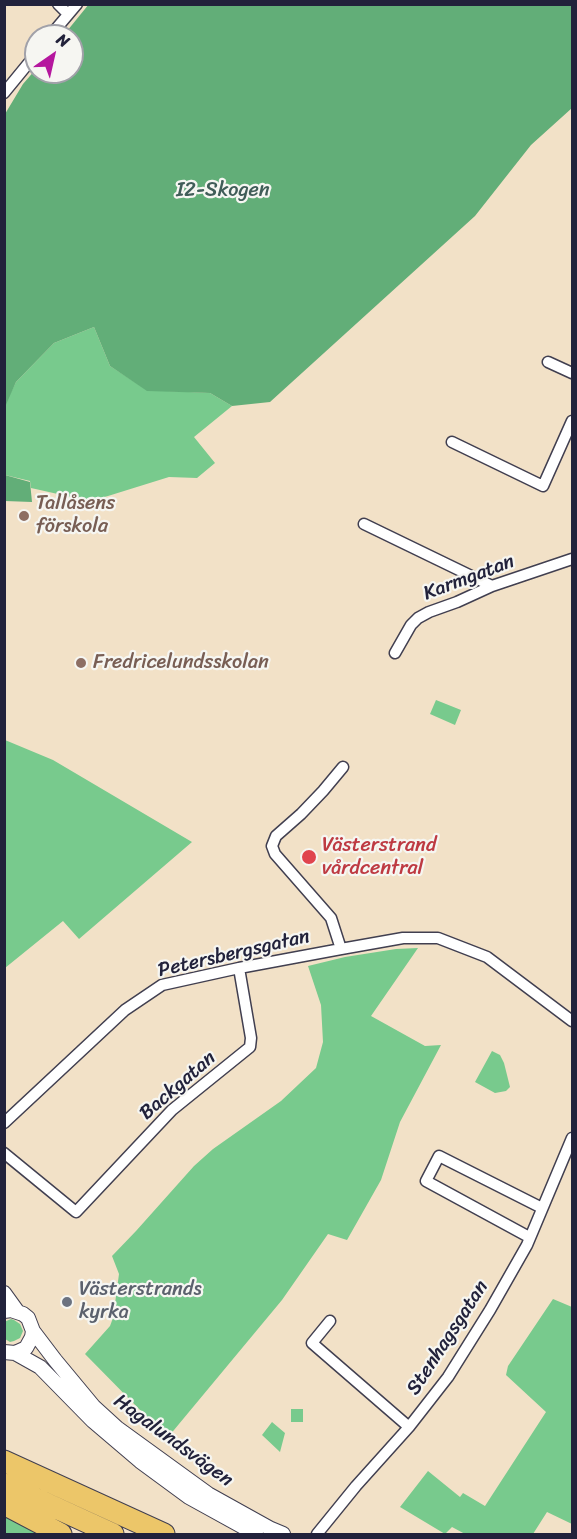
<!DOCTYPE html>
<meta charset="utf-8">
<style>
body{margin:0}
#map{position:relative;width:577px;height:1539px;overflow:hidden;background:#f2e1c7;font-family:Sriracha,sans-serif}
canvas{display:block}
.frame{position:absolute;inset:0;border:6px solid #22223b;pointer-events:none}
.north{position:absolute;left:24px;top:24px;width:60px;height:60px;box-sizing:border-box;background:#f6f6f2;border:2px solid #a1a1a9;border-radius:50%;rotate:34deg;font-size:16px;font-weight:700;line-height:24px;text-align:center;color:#22223b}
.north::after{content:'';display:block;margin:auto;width:21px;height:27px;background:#b5179e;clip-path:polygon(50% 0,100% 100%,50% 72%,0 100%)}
</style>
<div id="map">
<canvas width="577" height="1539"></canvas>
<div class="frame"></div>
<div class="north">N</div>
</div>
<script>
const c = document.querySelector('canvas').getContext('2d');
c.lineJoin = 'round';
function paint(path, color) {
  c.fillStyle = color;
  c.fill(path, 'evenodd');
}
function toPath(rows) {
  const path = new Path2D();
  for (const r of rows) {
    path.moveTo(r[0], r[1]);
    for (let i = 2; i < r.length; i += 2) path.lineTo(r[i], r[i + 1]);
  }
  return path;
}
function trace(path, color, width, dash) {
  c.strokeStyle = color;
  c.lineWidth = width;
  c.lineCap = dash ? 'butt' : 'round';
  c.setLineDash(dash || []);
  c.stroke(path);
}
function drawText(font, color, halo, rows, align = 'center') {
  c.font = font + ' Sriracha,sans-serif';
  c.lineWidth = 4.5;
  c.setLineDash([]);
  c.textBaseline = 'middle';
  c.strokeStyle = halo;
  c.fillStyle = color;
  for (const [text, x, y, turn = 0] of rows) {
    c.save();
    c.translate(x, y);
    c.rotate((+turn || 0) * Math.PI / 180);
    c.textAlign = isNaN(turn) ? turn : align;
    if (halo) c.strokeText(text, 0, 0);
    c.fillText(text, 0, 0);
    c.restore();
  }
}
const green = toPath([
 [94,327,110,366,147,390,210,393,232,406,194,437,215,463,197,478,169,477,108,496,89,501,31,488,30,481,5,475,5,404,16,382,54,343],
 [436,700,461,710,455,725,430,714],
 [5,740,53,760,192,842,79,939,63,921,5,968],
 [418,948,371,1016,425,1046,441,1045,400,1122,381,1180,347,1240,328,1234,282,1300,169,1436,145,1415,85,1354,110,1326,113,1318,119,1274,112,1256,136,1231,194,1166,213,1149,281,1101,316,1068,323,1042,321,1005,308,966,345,957,396,949],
 [492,1051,500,1055,504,1063,510,1087,506,1091,495,1093,475,1082],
 [553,1299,572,1307,572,1524,547,1512,533,1534,465,1534,452,1527,445,1534,400,1507,428,1471,460,1497,463,1493,485,1506,546,1412,506,1375,508,1366],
 [11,1319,14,1320,20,1324,23,1331,20,1338,14,1341,10,1342,5,1339,4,1322],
 [291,1409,303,1409,303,1422,291,1422],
 [272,1422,285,1433,280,1452,262,1435],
 [5,1514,41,1534,5,1534]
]);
const forest = toPath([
 [89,4,572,5,572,108,531,145,475,216,270,402,232,406,210,393,147,391,110,366,94,327,54,343,16,382,5,407,5,114,23,84,36,69,36,72,72,72,72,36,63,36],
 [5,475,30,482,32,502,5,501]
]);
const minor = toPath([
 [58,4,68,14],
 [50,36,77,4],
 [4,93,36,54],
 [548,362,572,373],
 [452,442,543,486,572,421],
 [364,524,492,586],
 [395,653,411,625,418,618,429,612,457,602,492,586,572,559],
 [341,949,331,918,275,854,272,846,276,836,301,814,323,791,343,767],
 [4,1123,125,1010,162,985,239,968,341,949,403,938,438,938,487,957,572,1021],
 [4,1153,76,1212,172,1110,250,1047,251,1038,239,968],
 [529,1237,426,1181,439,1156,542,1208],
 [330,1321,312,1343,409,1427],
 [317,1534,356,1486,409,1427,448,1377,490,1310,527,1245,572,1138]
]);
const tertiary = toPath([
 [4,1293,17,1311],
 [4,1311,11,1310,23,1314,28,1318,33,1331,32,1337,26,1348,15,1353,4,1352],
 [33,1331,55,1360,94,1407,117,1428,208,1494,271,1529,283,1534],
 [15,1353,40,1367,93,1421,140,1461,189,1497,256,1534]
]);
const motorway = toPath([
 [4,1461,164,1534],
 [4,1484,113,1534],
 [4,1504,61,1534]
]);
const markers = [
 [24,516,6,"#8d6e63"],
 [81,663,6,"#8d6e63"],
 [309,857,8,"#e0444e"],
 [67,1302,6,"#6b7280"]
];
const parkNames = [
 ["I2-Skogen",223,191]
];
const educationNames = [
 ["Tallåsens",36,504],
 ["förskola",36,527],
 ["Fredricelundsskolan",93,663]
];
const streetNames = [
 ["Karmgatan",469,578,-21],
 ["Petersbergsgatan",234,954,-13],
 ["Backgatan",178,1086,-41],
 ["Stenhagsgatan",448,1338,-57],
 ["Hagalundsvägen",173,1441,36]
];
const healthNames = [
 ["Västerstrand",322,846],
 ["vårdcentral",322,869]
];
const worshipNames = [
 ["Västerstrands",79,1290],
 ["kyrka",79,1313]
];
paint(green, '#78ca8d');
paint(forest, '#62ae78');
trace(minor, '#413f50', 13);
trace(tertiary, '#413f50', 16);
trace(motorway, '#413f50', 23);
trace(minor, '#fff', 10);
trace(tertiary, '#fff', 14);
trace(motorway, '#ecc669', 21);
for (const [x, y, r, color] of markers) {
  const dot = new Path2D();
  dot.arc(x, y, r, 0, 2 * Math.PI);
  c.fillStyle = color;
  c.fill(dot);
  trace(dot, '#f6f6f2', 2);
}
drawText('20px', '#405d58', '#f6f6f2', parkNames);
drawText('20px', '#785e54', '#f6f6f2', educationNames, 'left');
drawText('20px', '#22223b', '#f6f6f2', streetNames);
drawText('20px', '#be3a42', '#f6f6f2', healthNames, 'left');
drawText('20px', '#5b616d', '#f6f6f2', worshipNames, 'left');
</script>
